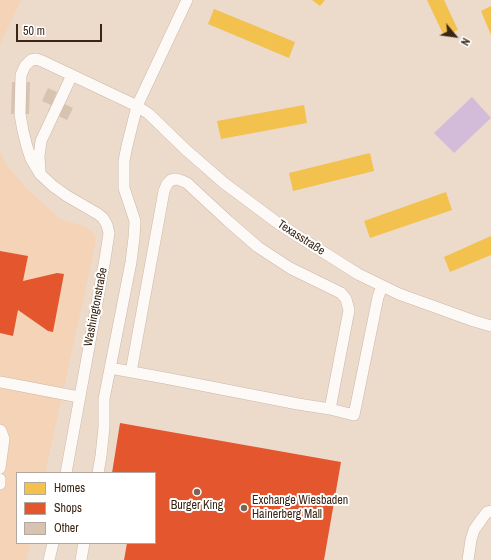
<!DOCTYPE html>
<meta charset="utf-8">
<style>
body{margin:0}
#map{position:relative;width:491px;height:560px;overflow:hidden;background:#ecdacb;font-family:"Archivo Narrow",sans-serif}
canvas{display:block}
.legend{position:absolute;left:16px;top:472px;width:140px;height:72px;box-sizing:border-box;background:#fff;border:1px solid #b1a8a1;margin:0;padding:5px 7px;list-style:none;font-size:12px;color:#3b2615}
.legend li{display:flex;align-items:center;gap:8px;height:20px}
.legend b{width:20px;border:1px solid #b1a8a1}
.north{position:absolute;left:435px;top:16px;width:40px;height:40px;-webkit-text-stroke:3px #fff;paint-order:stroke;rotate:119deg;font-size:11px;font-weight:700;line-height:16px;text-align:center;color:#3b2615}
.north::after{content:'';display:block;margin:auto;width:14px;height:18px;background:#3b2615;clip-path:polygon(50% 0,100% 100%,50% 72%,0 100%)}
.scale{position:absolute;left:16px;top:24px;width:86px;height:18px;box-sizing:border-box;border:2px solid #3b2615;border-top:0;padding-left:5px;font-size:12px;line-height:14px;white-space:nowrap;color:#3b2615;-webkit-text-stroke:3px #fff;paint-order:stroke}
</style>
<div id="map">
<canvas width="491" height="560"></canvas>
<ul class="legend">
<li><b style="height:11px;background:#f2c14e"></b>Homes</li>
<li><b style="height:11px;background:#e4572e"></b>Shops</li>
<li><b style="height:11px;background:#d8c3b1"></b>Other</li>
</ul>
<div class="north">N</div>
<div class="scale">50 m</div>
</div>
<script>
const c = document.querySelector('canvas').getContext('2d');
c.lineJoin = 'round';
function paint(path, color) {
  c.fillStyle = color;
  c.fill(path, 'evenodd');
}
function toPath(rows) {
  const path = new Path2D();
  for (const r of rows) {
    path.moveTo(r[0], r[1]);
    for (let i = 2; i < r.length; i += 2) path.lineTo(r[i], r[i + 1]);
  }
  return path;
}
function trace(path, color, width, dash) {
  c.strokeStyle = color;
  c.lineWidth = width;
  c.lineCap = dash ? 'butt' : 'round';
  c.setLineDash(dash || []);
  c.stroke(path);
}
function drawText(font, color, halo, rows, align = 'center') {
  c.font = font + ' "Archivo Narrow",sans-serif';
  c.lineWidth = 4;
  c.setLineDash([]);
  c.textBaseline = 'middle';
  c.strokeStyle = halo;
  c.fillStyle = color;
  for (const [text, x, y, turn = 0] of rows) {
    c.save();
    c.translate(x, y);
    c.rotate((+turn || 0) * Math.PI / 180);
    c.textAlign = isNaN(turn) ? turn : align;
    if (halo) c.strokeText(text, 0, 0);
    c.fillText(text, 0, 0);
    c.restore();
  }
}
const built = toPath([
 [0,0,21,0,0,45],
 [0,150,4,162,26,188,60,219,84,226,91,231,95,237,95,246,45,473,17,473,17,543,30,543,26,560,0,560]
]);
const green = toPath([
 [472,97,491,118,454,153,434,133]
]);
const homes = toPath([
 [312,0,325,0,320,6],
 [427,0,444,0,458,30,444,36],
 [491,6,491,35,481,11],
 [214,9,295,42,289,58,208,24],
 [304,105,307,123,221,139,217,121],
 [370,153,374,171,293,191,289,173],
 [446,192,452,210,370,238,364,221],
 [491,236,491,255,450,272,444,257]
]);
const shops = toPath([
 [0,251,28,256,23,281,57,273,64,274,53,332,48,331,18,310,13,336,0,333],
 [120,423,341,462,324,560,124,560,127,543,155,543,155,473,112,473]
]);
const building = toPath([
 [12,82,30,82,29,114,11,114],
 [48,88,57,92,54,99,73,108,67,120,48,111,51,105,42,101]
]);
const minor = toPath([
 [40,171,39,156,41,141,72,75],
 [110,368,165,378,298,404,330,409,354,415,378,297,382,286],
 [131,372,164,191,167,184,171,180,176,179,180,180,187,183,228,221,258,247,290,268,341,293,346,299,349,310,330,409],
 [0,382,79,397],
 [0,430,1,431,4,439,0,468],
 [66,473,105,259,109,233,107,225,103,218,98,214,67,196,53,186,40,174,31,159,27,147,23,131,20,114,21,75,25,66,31,60,36,59,42,61,137,106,149,114,185,149,224,183,279,224,358,274,399,294,474,321,491,326],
 [98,473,101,456,104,427,104,399,131,262,134,238,135,221,124,188,124,161,127,146,137,106,187,0],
 [0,479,0,484],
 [49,560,53,543],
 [81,560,84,543],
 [468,560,471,540,474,530,481,520,487,512,491,511]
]);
const markers = [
 [197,492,4,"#796555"],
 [244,508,4,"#796555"]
];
const streetNames = [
 ["Texasstraße",301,238,33],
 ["Washingtonstraße",96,307,-79]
];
const poiNames = [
 ["Exchange Wiesbaden",252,501],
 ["Hainerberg Mall",252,515],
 ["Burger King",197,506,"center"]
];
paint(built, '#f5d3b6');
paint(green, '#d2bcda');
paint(homes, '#f2c14e');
paint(shops, '#e4572e');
paint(building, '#d8c3b1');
trace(minor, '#cab8a9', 12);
trace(minor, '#fcf9f7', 11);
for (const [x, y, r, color] of markers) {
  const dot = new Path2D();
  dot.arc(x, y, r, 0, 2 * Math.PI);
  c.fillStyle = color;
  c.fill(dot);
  trace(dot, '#fff', 1.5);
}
drawText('12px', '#3b2615', '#fff', streetNames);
drawText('12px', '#3b2615', '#fff', poiNames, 'left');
</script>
